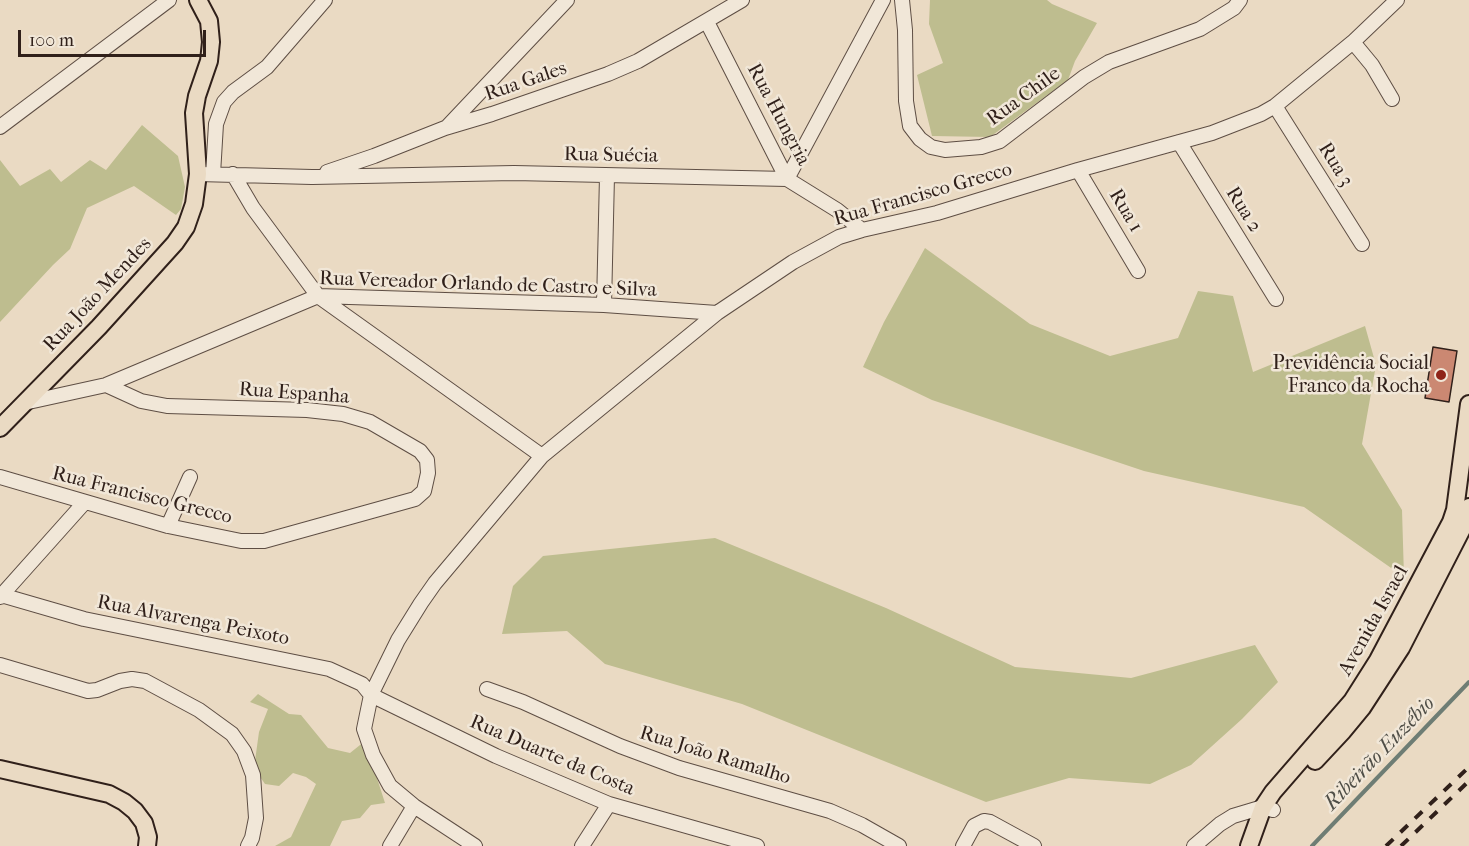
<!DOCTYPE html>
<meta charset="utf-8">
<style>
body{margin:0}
#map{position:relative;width:1469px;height:846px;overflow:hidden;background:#eadac3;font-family:"IM FELL French Canon",serif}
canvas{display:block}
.scale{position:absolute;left:18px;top:30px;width:188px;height:27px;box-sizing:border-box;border:3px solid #30201a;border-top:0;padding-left:8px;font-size:18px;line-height:21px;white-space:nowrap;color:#30201a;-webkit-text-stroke:4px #f1e7d8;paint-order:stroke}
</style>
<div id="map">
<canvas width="1469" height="846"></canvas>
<div class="scale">100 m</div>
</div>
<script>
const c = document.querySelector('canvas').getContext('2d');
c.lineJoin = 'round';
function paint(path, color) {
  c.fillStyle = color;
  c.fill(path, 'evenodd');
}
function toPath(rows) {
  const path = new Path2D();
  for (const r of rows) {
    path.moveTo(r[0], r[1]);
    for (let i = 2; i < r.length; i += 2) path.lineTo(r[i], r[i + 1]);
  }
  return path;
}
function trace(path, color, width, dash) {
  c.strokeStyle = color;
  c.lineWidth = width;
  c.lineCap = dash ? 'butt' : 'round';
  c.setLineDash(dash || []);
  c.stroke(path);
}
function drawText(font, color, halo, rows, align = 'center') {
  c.font = font + ' "IM FELL French Canon",serif';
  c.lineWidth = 5;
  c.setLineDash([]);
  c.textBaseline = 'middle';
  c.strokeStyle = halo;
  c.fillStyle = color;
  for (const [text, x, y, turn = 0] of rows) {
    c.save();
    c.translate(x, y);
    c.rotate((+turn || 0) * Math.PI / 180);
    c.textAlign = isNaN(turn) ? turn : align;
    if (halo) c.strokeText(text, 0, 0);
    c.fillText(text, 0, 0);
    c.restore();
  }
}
const green = toPath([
 [930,0,1047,0,1052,4,1097,23,1075,61,1068,80,990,137,932,136,917,75,943,63,929,24],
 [142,125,178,156,185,187,181,209,176,215,134,186,87,208,70,249,53,265,0,322,0,160,20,186,50,169,61,182,90,160,106,170],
 [925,248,1030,324,1110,356,1178,338,1198,291,1233,296,1253,372,1365,326,1376,365,1362,444,1402,510,1404,577,1304,507,1144,471,932,400,863,367,884,322],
 [715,538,886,608,1015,667,1131,678,1255,645,1278,682,1242,719,1191,765,1150,784,1069,778,986,802,742,704,605,664,567,631,502,634,513,586,543,556],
 [258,694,289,714,301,715,328,748,350,753,365,741,385,803,371,805,360,818,342,821,330,846,275,846,291,837,316,784,306,777,293,773,279,786,265,784,254,768,259,732,268,709,250,702]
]);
const stream = toPath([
 [1312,846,1469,682]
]);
const building = toPath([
 [1433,347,1457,351,1449,402,1425,398,1433,347]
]);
const minor = toPath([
 [902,0,905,30,906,101,910,126,920,139,931,147,945,150,981,147,1000,141,1084,77,1109,62,1200,29,1234,8,1240,0],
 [707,22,787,179,837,210,862,230],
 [1353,42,1372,65,1392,99],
 [1275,106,1362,244],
 [0,127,169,0],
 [447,127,567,0],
 [1179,142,1276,299],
 [1078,170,1138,271],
 [327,172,374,156,445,128,492,114,608,74,638,61,742,0],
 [198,174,312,177,514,173,787,179],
 [213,174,216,124,224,102,233,92,267,67,325,0],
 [233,174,253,208,318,296,542,456],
 [787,179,883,0],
 [604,305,607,176],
 [24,403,106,385,318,296,604,305,717,313],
 [0,477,168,526,241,541,264,541,415,499,424,491,428,473,427,460,420,451,370,422,343,414,307,410,167,406,141,401,106,385],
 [168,526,190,477],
 [1,595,84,619,329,669,362,684,371,695,496,756,609,804,757,846],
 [0,597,84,503],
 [0,665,88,691,97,690,120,681,132,679,145,681,199,710,232,734,244,751,253,775,256,818,252,838,248,846],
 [487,689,523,702,620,746,679,768,830,811,862,825,899,846],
 [390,846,414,806],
 [475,846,414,806,390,786,373,755,364,729,371,695,398,640,421,603,435,583,542,456,717,313,793,262,839,237,862,230,937,213,1078,170,1212,133,1261,114,1275,106,1353,42,1397,0],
 [582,846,609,804],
 [963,846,974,826,984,821,990,822,1034,846],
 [1194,846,1220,824,1233,816,1263,807,1273,810]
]);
const major = toPath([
 [0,428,99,327,175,243,186,227,194,204,198,174,194,113,197,96,209,61,211,42,209,21,198,0],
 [1315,761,1343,731,1362,708,1401,648,1462,529,1469,507],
 [0,769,109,794,124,802,135,811,144,823,148,837,147,846],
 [1249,846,1263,807,1273,792,1352,701,1378,660,1451,522,1455,510,1469,404]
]);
const rail = toPath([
 [1386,846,1469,767],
 [1401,846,1469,781]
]);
const markers = [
 [1441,375,6,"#8f2418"]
];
const streetNames = [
 ["Rua Gales",526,82,-19],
 ["Rua Chile",1024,97,-36],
 ["Rua Hungria",778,115,62],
 ["Rua Suécia",611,156,1],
 ["Rua 3",1335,165,58],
 ["Rua Francisco Grecco",923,195,-16],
 ["Rua 2",1243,210,58],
 ["Rua 1",1125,211,59],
 ["Rua Vereador Orlando de Castro e Silva",488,285,2],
 ["Rua João Mendes",98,295,-47],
 ["Rua Espanha",294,394,4],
 ["Rua Francisco Grecco",142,496,14],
 ["Rua Alvarenga Peixoto",193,621,11],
 ["Avenida Israel",1374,621,-61],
 ["Rua Duarte da Costa",552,756,23],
 ["Rua João Ramalho",715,756,17]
];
const poiNames = [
 ["Previdência Social",1429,364],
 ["Franco da Rocha",1429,387]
];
const waterNames = [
 ["Ribeirão Euzébio",1380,754,-46]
];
paint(green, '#bebd8f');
trace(stream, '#6e7d74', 4);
paint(building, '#cb8872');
trace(building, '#30201a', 1.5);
trace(minor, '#5e4e44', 16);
trace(major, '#30201a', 20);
trace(minor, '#f1e7d8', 14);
trace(major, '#eadac3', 16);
trace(rail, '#30201a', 4, [10, 10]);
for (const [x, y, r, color] of markers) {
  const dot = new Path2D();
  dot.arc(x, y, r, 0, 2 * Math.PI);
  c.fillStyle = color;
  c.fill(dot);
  trace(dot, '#f1e7d8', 2);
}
drawText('20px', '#30201a', '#f1e7d8', streetNames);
drawText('20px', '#30201a', '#f1e7d8', poiNames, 'right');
drawText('italic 21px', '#4f4e47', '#f1e7d8', waterNames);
</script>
